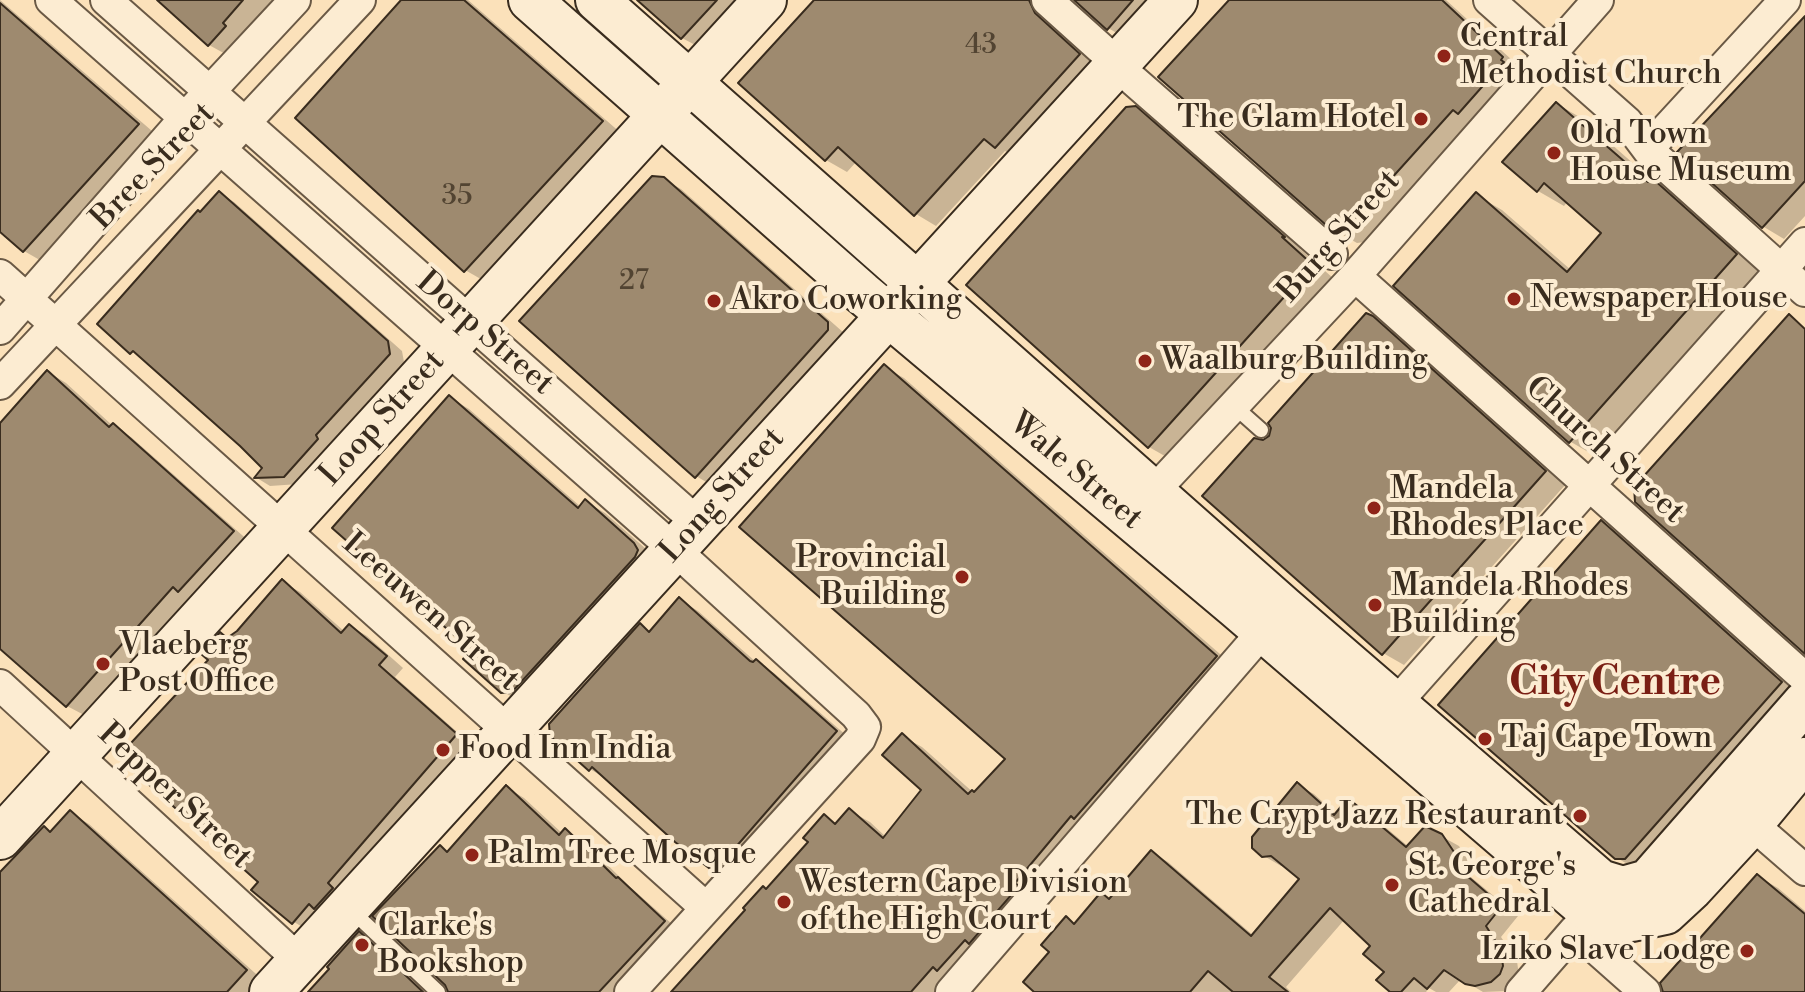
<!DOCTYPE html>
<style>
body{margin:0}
canvas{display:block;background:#fbe1ba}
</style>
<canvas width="1805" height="992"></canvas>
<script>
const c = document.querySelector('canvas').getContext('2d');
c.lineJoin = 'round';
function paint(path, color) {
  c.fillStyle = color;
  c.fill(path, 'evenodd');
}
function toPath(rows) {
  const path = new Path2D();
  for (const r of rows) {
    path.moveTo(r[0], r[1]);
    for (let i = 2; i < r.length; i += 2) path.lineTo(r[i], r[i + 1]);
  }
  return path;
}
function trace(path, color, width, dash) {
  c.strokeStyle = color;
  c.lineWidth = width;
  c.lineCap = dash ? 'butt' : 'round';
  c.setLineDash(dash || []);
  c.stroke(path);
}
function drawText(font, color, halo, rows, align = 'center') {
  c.font = font + ' "Libre Bodoni",serif';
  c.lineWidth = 8;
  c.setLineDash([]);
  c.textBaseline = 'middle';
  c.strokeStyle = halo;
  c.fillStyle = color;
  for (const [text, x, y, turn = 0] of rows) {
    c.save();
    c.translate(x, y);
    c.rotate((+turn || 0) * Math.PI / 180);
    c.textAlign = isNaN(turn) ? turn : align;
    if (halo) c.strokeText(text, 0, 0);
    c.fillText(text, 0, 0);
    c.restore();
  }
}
const shadow = toPath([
 [0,0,159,137,45,263,24,251,0,229],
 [160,0,273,0,241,35,245,39,229,56,209,45],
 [403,0,468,0,622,134,486,282,465,270],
 [640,0,741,0,699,47,682,38],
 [816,0,1054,0,1100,67,1017,158,1005,151,936,226,916,214,857,161,847,172,826,160],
 [1077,0,1165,0,1129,40,1108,28],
 [1231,0,1446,0,1523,70,1365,242,1357,243,1336,231],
 [1805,19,1805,216,1784,239,1764,227,1680,152],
 [1557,104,1583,119,1653,181,1679,196,1762,271,1597,457,1571,442,1396,285,1476,195,1502,210,1571,270,1604,233,1568,201,1564,206,1538,191],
 [1135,108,1157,121,1303,249,1300,249,1333,278,1170,459,1149,447],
 [663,179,681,189,844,333,713,486,696,476],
 [219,193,234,202,402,351,404,362,329,444,332,448,299,484,270,486,257,478,264,467,206,413,100,324],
 [1366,315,1394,331,1566,484,1404,665,1383,653,1264,442,1271,437],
 [884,367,904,378,1236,668,941,992,675,992,810,842,824,817,838,824,850,811,870,822,886,837,924,790,902,736,922,747,975,794,1008,758],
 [48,372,66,383,113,426,131,437,251,543,86,716,67,706,0,647,0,426],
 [449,397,469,409,581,507,586,502,605,513,654,556,522,703,502,691,474,649],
 [1601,522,1622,534,1802,695,1638,870,1617,858],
 [282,582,300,592,345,632,350,626,367,636,403,668,395,677,473,746,311,932,294,922,261,882,229,640],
 [680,600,698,611,756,662,774,673,854,742,733,881,715,870,608,780,590,769,640,626,651,632],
 [1297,785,1314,794,1337,815,1349,801,1365,810,1409,847,1441,836,1459,846,1472,866,1466,873,1518,916,1501,937,1517,961,1519,976,1508,991,1483,992,1461,979,1449,992,1436,992,1429,988,1426,992,1393,992,1386,971,1373,946,1345,919,1286,987,1291,992,1038,992,1066,919,1076,924,1110,900,1152,852,1168,862,1254,936,1302,879,1285,865,1281,866,1264,856],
 [506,787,524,798,563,834,566,830,583,841,628,885,681,932,626,992,449,992,440,848,449,853],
 [70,813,89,824,265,982,256,992,0,992,0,890,44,828,52,833],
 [1757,876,1778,888,1805,911,1805,992,1666,992],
 [359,934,377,944,428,992,311,992]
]);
const building = toPath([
 [157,0,243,0,223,23,226,26,208,46,157,0],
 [401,0,464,0,603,121,464,272,295,118,401,0],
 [637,0,717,0,681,39,637,0],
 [814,0,1029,0,1035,13,1080,54,995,148,984,139,914,216,838,147,825,161,738,83,814,0],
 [1074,0,1133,0,1107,30,1074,0],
 [1229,0,1442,0,1503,57,1501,60,1504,62,1458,114,1453,110,1344,231,1334,232,1158,77,1229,0],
 [0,3,139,124,23,252,0,232,0,3],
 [1805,16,1805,181,1762,228,1677,152,1805,16],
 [1556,102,1648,182,1652,178,1737,254,1569,443,1393,286,1476,192,1567,272,1601,233,1544,183,1537,192,1502,162,1556,102],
 [1136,106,1285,237,1282,237,1313,265,1148,448,966,285,1126,107,1136,106],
 [652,176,664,177,828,322,828,330,695,478,519,321,652,176],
 [219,191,388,341,390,354,316,435,318,439,284,477,254,478,262,468,240,446,133,351,130,354,97,324,198,210,200,212,219,191],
 [1366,313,1373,316,1546,471,1382,655,1202,496,1254,438,1263,440,1269,436,1271,428,1268,423,1366,313],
 [1789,314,1805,329,1805,654,1635,502,1634,487,1789,314],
 [884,364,1217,656,1074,819,1071,816,1015,883,1019,886,969,944,965,940,937,971,933,967,911,992,671,992,745,910,743,908,763,886,766,889,808,842,803,838,824,814,835,824,849,808,883,838,921,790,882,755,902,733,968,794,972,790,974,792,1005,759,739,527,884,364],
 [47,370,109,427,113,423,234,531,178,592,173,587,66,707,0,649,0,423,47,370],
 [449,395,578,508,585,499,634,543,638,550,635,557,512,692,501,693,463,659,471,650,332,528,449,395],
 [1601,520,1782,682,1625,859,1615,859,1438,705,1601,520],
 [282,579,341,633,349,624,387,656,379,665,457,734,328,883,333,888,314,909,309,904,292,924,251,890,258,882,118,757,208,660,201,654,220,632,227,638,237,631,282,579],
 [679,597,750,661,753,662,756,659,837,731,714,872,675,842,592,767,589,771,550,736,549,724,640,623,649,632,679,597],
 [1297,782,1334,815,1348,798,1406,847,1425,826,1442,834,1456,855,1451,862,1502,906,1486,926,1501,950,1503,966,1500,974,1491,982,1475,986,1465,984,1444,970,1427,989,1414,978,1401,992,1390,992,1376,980,1384,972,1363,954,1370,946,1330,908,1269,977,1288,992,1233,992,1208,971,1190,992,1034,992,1023,982,1049,952,1041,945,1066,916,1074,924,1101,892,1109,899,1151,850,1251,936,1299,879,1271,856,1262,857,1252,848,1252,837,1297,782],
 [506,785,559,835,565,828,616,878,618,877,665,921,599,992,448,992,445,985,372,916,440,845,447,852,506,785],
 [70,810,247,970,227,992,0,992,0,872,44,826,50,832,70,810],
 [1757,874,1805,914,1805,992,1663,992,1660,983,1757,874],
 [359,931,423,992,308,992,329,969,327,967,359,931]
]);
const lane = toPath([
 [1234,406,1261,430],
 [352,911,438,992]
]);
const street = toPath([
 [51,0,674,549,856,715,865,727,860,739,630,992],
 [106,0,698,523],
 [1047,0,1117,63],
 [1489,0,1627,122,1648,150,1805,291],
 [1133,80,1332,254],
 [1658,138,1785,0],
 [0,275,706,908],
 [1355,276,1805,678],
 [0,329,185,118,295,0],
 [0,384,360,0],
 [1139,507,1355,276,1598,0],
 [0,685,300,961],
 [1405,693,1805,243],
 [1737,811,1805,870],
 [951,992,1277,615],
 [1521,992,1575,930,1645,992]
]);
const secondary = toPath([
 [530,0,862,293,1237,608,1586,908,1607,920,1632,920,1665,913,1692,888,1752,823,1805,759],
 [597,0,1284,608,1600,881,1623,888,1648,881,1805,702],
 [0,838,765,0],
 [271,992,1176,0]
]);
const markers = [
 [1444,56,8,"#8f2418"],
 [1421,119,8,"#8f2418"],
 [1554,153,8,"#8f2418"],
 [1514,299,8,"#8f2418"],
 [714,301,8,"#8f2418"],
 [1145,361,8,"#8f2418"],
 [1374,508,8,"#8f2418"],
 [962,577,8,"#8f2418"],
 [1375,605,8,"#8f2418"],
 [103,664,8,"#8f2418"],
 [1485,739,8,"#8f2418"],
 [443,750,8,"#8f2418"],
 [1580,816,8,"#8f2418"],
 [472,855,8,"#8f2418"],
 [1392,885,8,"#8f2418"],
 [784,902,8,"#8f2418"],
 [362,945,8,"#8f2418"],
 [1747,951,8,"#8f2418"]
];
const numberNames = [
 ["43",981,46],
 ["35",457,197],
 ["27",634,282]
];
const poiNames = [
 ["Central",1460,38],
 ["Methodist Church",1460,75],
 ["The Glam Hotel",1405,119,"right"],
 ["Old Town",1570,135],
 ["House Museum",1570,172],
 ["Newspaper House",1530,299],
 ["Akro Coworking",730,301],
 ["Waalburg Building",1161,361],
 ["Mandela",1390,490],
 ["Rhodes Place",1390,527],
 ["Provincial",946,559,"right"],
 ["Building",946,596,"right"],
 ["Mandela Rhodes",1391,587],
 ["Building",1391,624],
 ["Vlaeberg",119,646],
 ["Post Office",119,683],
 ["Taj Cape Town",1501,739],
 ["Food Inn India",459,750],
 ["The Crypt Jazz Restaurant",1564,816,"right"],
 ["Palm Tree Mosque",488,855],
 ["St. George's",1408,867],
 ["Cathedral",1408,904],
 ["Western Cape Division",800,884],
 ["of the High Court",800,921],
 ["Clarke's",378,927],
 ["Bookshop",378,964],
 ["Iziko Slave Lodge",1731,951,"right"]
];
const streetNames = [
 ["Bree Street",154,167,-46],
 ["Burg Street",1340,237,-48],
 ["Dorp Street",484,334,41],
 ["Loop Street",383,419,-48],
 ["Church Street",1604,451,42],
 ["Wale Street",1075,472,40],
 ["Long Street",723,496,-48],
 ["Leeuwen Street",430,613,41],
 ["Pepper Street",174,797,43]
];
const districtNames = [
 ["City Centre",1615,684]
];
paint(shadow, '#0003');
paint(building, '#9e8a6f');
trace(building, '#392c1e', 2);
trace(lane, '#6a5945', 18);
trace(street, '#6a5945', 34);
trace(secondary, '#392c1e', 46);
trace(lane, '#fcecd2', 14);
trace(street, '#fcecd2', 30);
trace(secondary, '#fcecd2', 42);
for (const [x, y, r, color] of markers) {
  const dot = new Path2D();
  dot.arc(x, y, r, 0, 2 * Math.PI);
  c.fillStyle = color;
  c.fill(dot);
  trace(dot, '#fcecd2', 3);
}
drawText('28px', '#524432', null, numberNames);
drawText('32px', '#392c1e', '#fcecd2', poiNames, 'left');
drawText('32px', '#392c1e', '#fcecd2', streetNames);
drawText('bold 40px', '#7a1f14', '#fcecd2', districtNames);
</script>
